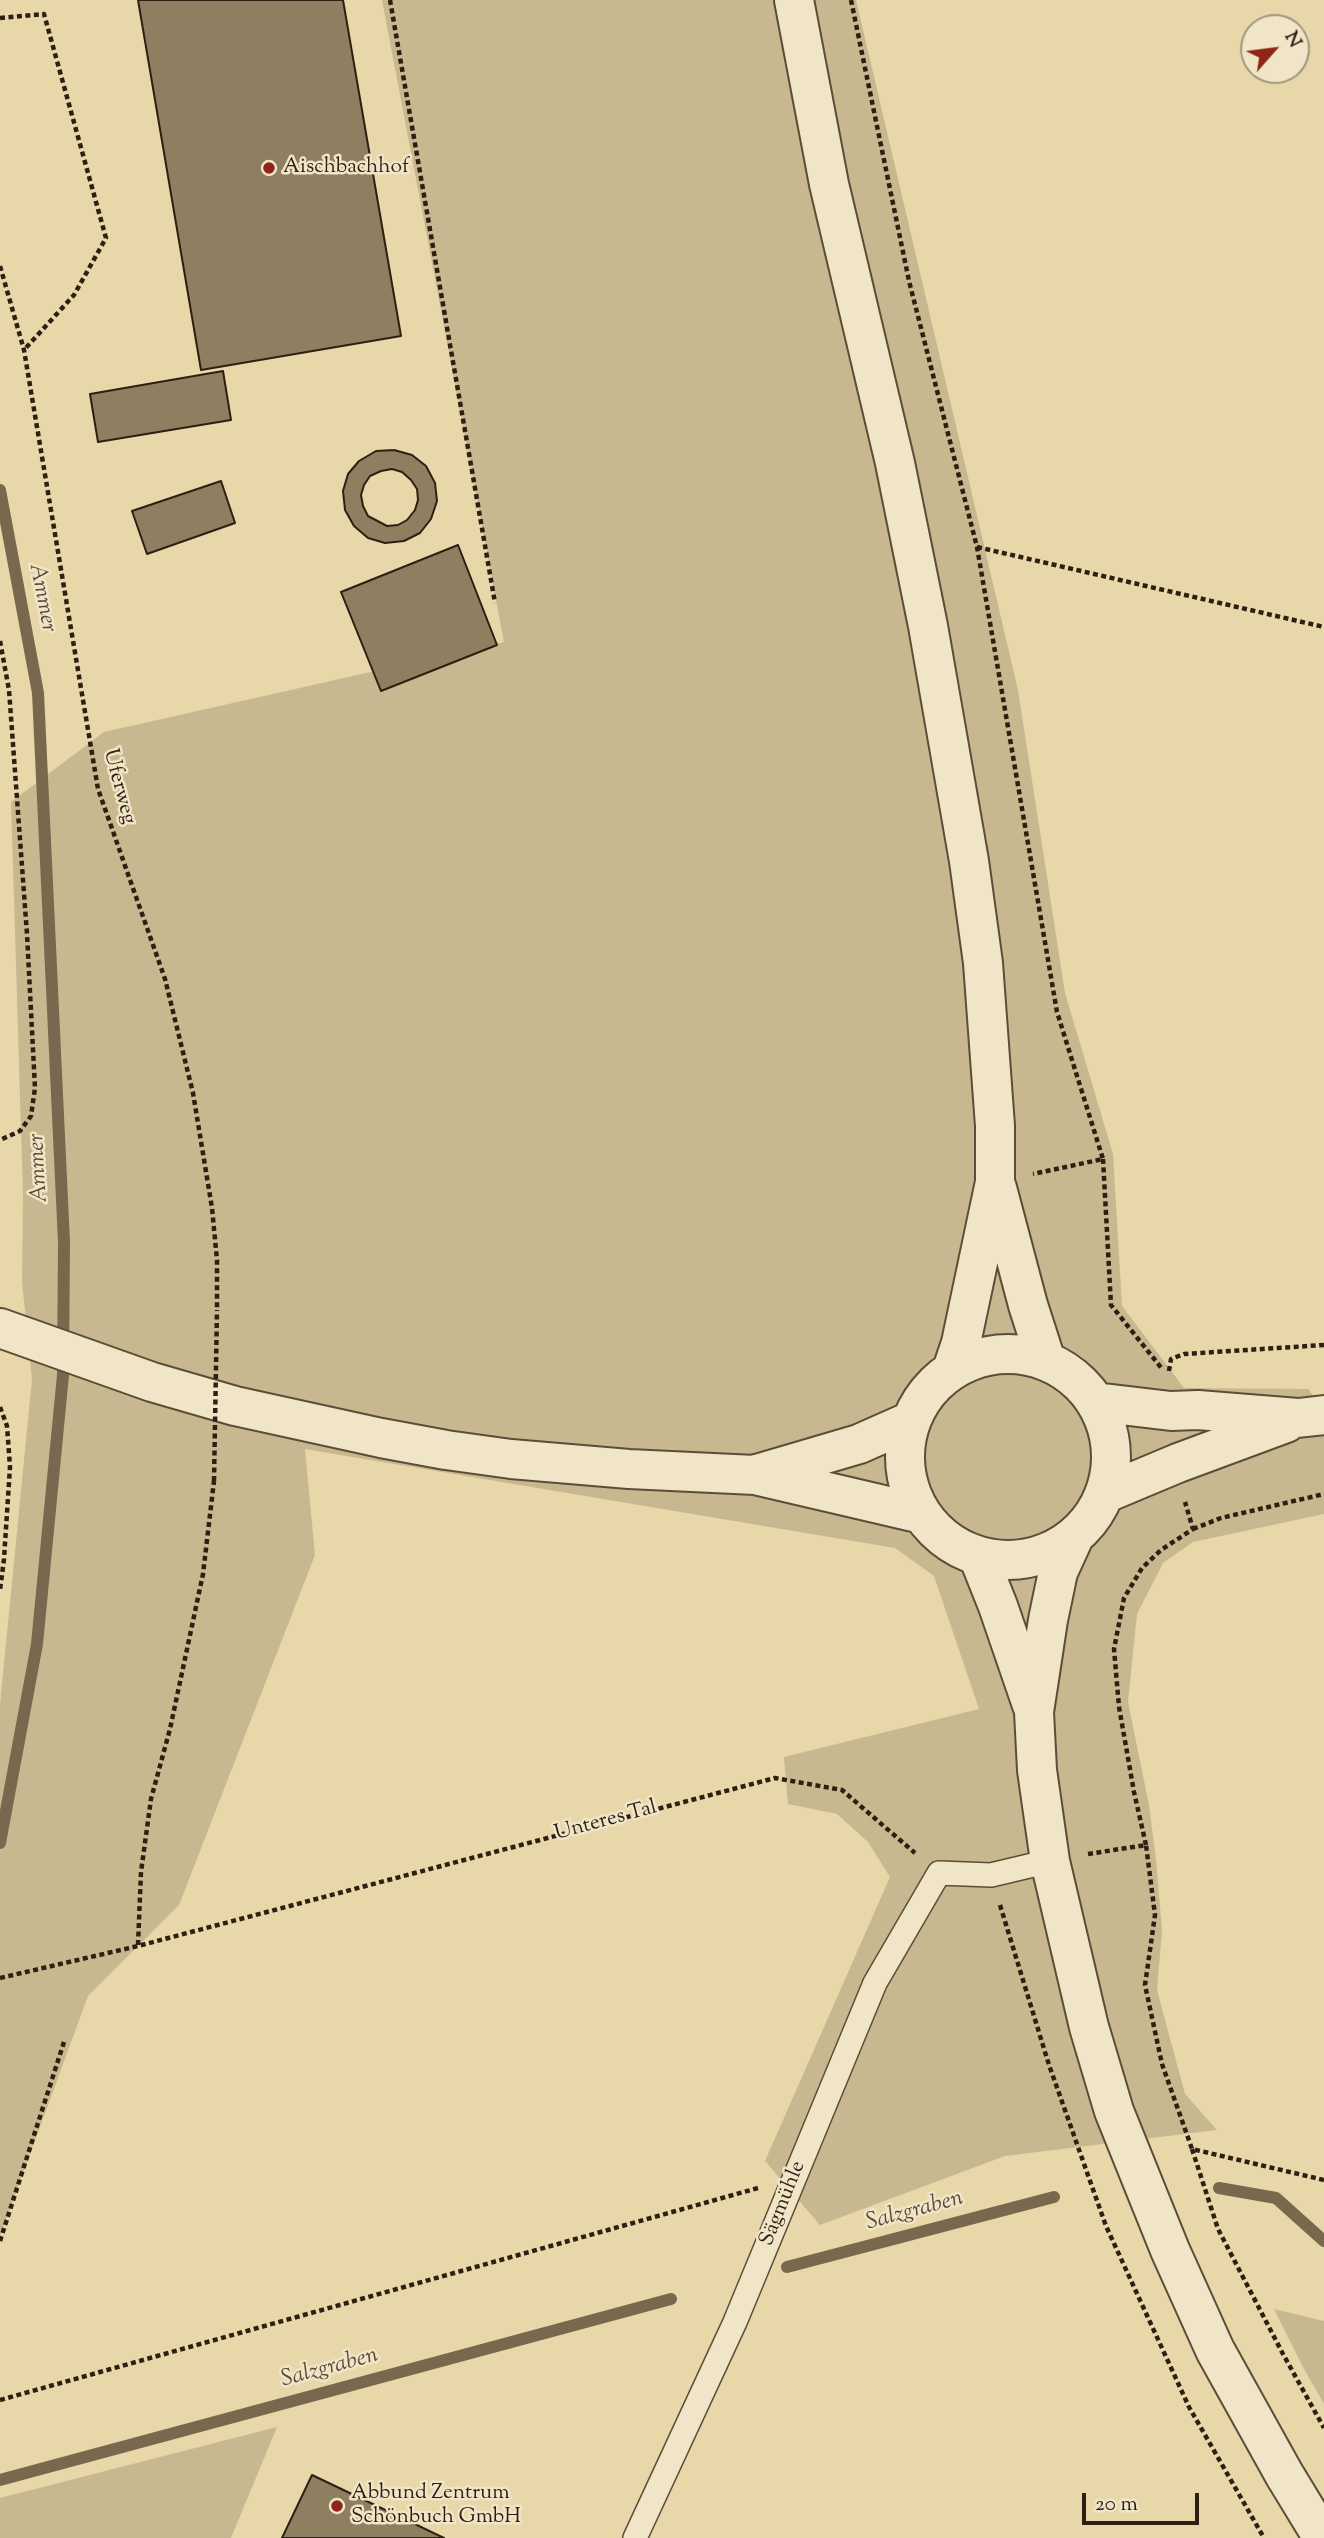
<!DOCTYPE html>
<html>
<head>
<meta charset="utf-8">
<style>
  body { margin:0 }
  #map { position:relative; width:1324px; height:2538px; overflow:hidden; background:#e8d7a9; font-family:"Sorts Mill Goudy",serif }
  canvas { display:block }
  .north { position:absolute; left:1240px; top:14px; width:70px; height:70px; box-sizing:border-box; background:#f0e5c7; border:2px solid #a2967f; border-radius:50%; rotate:62deg; font-size:19px; font-weight:700; line-height:28px; text-align:center; color:#2e1f13 }
  .north::after { content:''; display:block; margin:auto; width:24px; height:32px; background:#8f2418; clip-path:polygon(50% 0,100% 100%,50% 72%,0 100%) }
  .scale { position:absolute; left:1082px; top:2493px; width:117px; height:32px; box-sizing:border-box; border:4px solid #2e1f13; border-top:0; padding-left:9px; font-size:21px; line-height:24px; white-space:nowrap; color:#2e1f13; -webkit-text-stroke:5px #f0e5c7; paint-order:stroke }
</style>
</head>
<body>
<div id="map">
<canvas width="1324" height="2538"></canvas>
<div class="north">N</div>
<div class="scale">20 m</div>
</div>
<script>
const context = document.querySelector('canvas').getContext('2d');
context.lineJoin = 'round';
function paint(path, color) { context.fillStyle = color; context.fill(path, 'evenodd'); }
const shape = rows => new Path2D(rows.map(r => 'M' + r).join(''));
function stroke(path, color, width, dash) { context.strokeStyle = color; context.lineWidth = width; context.lineCap = dash ? 'butt' : 'round'; context.setLineDash(dash || []); context.stroke(path); }
function drawText(font, color, halo, rows, align = 'center') {
  context.font = font + ' "Sorts Mill Goudy",serif'; context.lineWidth = 5; context.setLineDash([]); context.textBaseline = 'middle'; context.strokeStyle = halo; context.fillStyle = color; for (const [text, x, y, turn = 0] of rows) {
    context.save(); context.translate(x, y); context.rotate((+turn || 0) * Math.PI / 180); context.textAlign = isNaN(turn) ? turn : align; if (halo) context.strokeText(text, 0, 0); context.fillText(text, 0, 0); context.restore();
  }
}
paint(shape([
  [382,0,856,0,1018,690,1065,993,1113,1154,1122,1306,1184,1388,1309,1389,1324,1415,1324,1514,1193,1542,1163,1563,1137,1614,1128,1702,1149,1805,1156,1859,1162,1930,1157,1990,1185,2094,1217,2130,1005,2156,820,2225,765,2161,890,1877,868,1842,837,1814,788,1804,784,1757,979,1709,934,1576,895,1548,305,1449,315,1555,179,1905,88,1996,0,2236,0,1704,32,1379,22,1282,23,1195,11,802,104,732,504,642],
  [1274,2309,1324,2321,1324,2404,1304,2369],
  [277,2427,231,2538,0,2538,0,2498]
]), '#c8b890');
stroke(shape([
  [0,490,38,693,64,1242,63,1375,37,1644,0,1843],
  [1219,2188,1276,2198,1324,2241],
  [787,2267,1054,2197],
  [0,2480,671,2299]
]), '#78684e', 12);
const building = shape([
  [138,0,343,0,401,336,201,370,138,0],
  [223,371,231,420,98,442,90,394,223,371],
  [394,450,412,455,426,466,435,483,437,501,431,519,420,533,404,541,385,543,368,538,354,526,345,510,343,491,348,474,359,461,376,451,394,450],
  [392,469,402,472,411,480,417,489,418,500,415,510,407,520,398,525,387,526,368,516,363,506,361,495,364,485,370,476,381,471,392,469],
  [221,481,235,523,147,554,132,511,221,481],
  [458,545,497,645,381,691,341,592,458,545],
  [312,2475,444,2538,282,2538,312,2475]
]);
paint(building, '#8f7f61');
stroke(building, '#2e1f13', 2);
const service = shape([
  [635,2538,735,2322,875,1983,939,1873,991,1875,1050,1861]
]);
const tertiary = shape([
  [794,0,829,184,895,463,928,626,969,861,983,963,995,1126,995,1182,961,1343,952,1370],
  [997,1188,1028,1305,1046,1361],
  [0,1328,152,1382,235,1406,381,1438,446,1450,511,1459,629,1469,755,1475,922,1514],
  '905 1457a103 103 0 1 1 206 0a103 103 0 1 1-206 0Z',
  [1095,1402,1171,1411,1198,1410,1298,1418,1324,1415],
  [757,1474,859,1444,911,1421],
  [1104,1494,1178,1463,1286,1423],
  [1074,1537,1058,1572,1048,1620,1034,1712,1037,1770,1050,1861,1089,2027,1114,2111,1170,2250,1215,2350,1284,2474,1323,2538],
  [978,1556,998,1606,1032,1705]
]);
stroke(service, '#5c4d38', 26);
stroke(tertiary, '#5c4d38', 42);
stroke(shape([
  [390,0,495,603],
  [851,0,909,281,977,547,1057,1012,1103,1159,1033,1174],
  [0,18,44,14,106,238,74,295,24,350],
  [0,266,24,350,98,789,165,979,193,1093,212,1208,217,1260,217,1310],
  [977,547,1324,627],
  [0,641,9,690,27,934,35,1088,31,1116,20,1131,0,1140],
  [1103,1159,1111,1305,1163,1370],
  [1169,1371,1171,1359,1184,1354,1324,1345],
  [0,1407,7,1426,10,1467,4,1559,0,1590],
  [1193,1529,1221,1518,1324,1494],
  [1146,1845,1134,1792,1119,1707,1114,1649,1124,1598,1142,1568,1161,1550,1193,1529,1185,1502],
  [1088,1854,1146,1845,1155,1915,1145,1985,1162,2064,1192,2149,1324,2180],
  [1000,1905,1049,2065,1106,2226,1189,2407,1264,2538],
  [138,1945,141,1872,151,1799,170,1729,203,1574,214,1481],
  [0,1978,138,1946,775,1778,842,1790,915,1853],
  [1192,2149,1218,2229,1283,2354,1324,2428],
  [0,2241,64,2042],
  [0,2400,758,2188]
]), '#2e1f13', 4.5, [5, 3.5]);
stroke(service, '#f0e5c7', 23);
stroke(tertiary, '#f0e5c7', 38);
stroke(shape([
  [214,1481,217,1310]
]), '#2e1f13', 4.5, [5, 3.5]);
for (const [x, y, r, color] of [
  [269,168,7,"#8f2418"],
  [337,2506,7,"#8f2418"]
]) { const dot = new Path2D(); dot.arc(x, y, r, 0, 2 * Math.PI); context.fillStyle = color; context.fill(dot); stroke(dot, '#f0e5c7', 2.5); }
drawText('21px', '#2e1f13', '#f0e5c7', [
  ["Aischbachhof",283,168],
  ["Abbund Zentrum",351,2494],
  ["Schönbuch GmbH",351,2518]
], 'left');
drawText('21px', '#2e1f13', '#f0e5c7', [
  ["Uferweg",118,787,75],
  ["Unteres Tal",606,1822,-15],
  ["Sägmühle",784,2204,-68]
]);
drawText('italic 23px', '#594936', '#f0e5c7', [
  ["Ammer",41,598,79],
  ["Ammer",40,1168,-93],
  ["Salzgraben",915,2212,-15],
  ["Salzgraben",330,2369,-15]
]);
</script>
</body>
</html>
